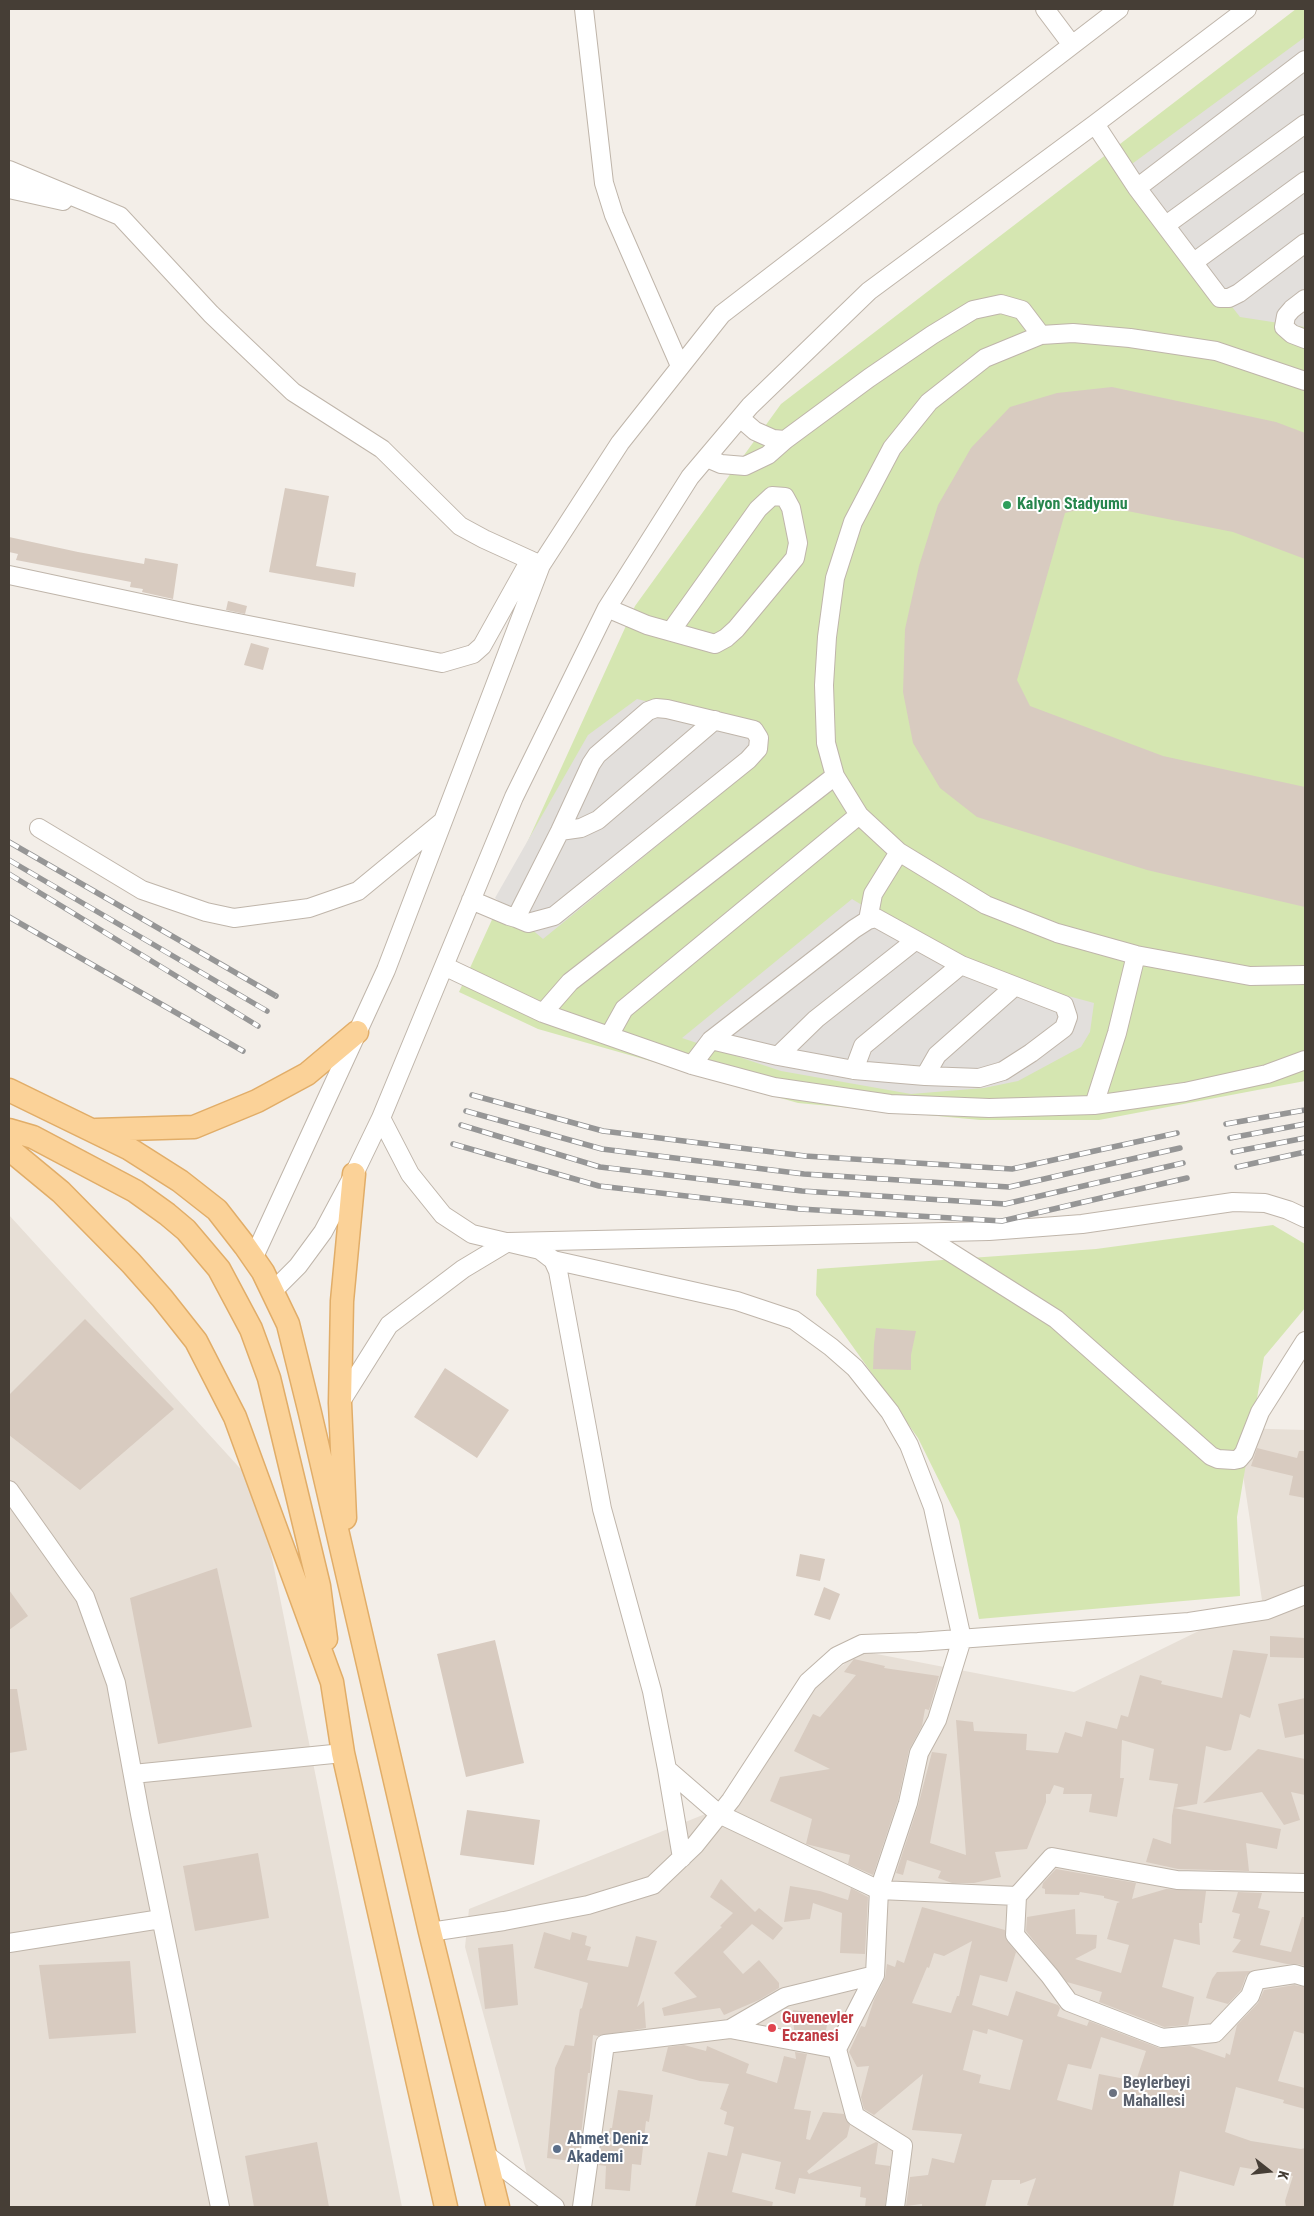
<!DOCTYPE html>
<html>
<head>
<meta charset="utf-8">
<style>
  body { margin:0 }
  #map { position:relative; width:1314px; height:2216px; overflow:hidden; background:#f3eee8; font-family:"Roboto Condensed",sans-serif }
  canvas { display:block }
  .frame { position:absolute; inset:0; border:10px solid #463e36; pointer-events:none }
  .north { position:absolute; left:1244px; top:2146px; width:50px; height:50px; -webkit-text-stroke:4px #fff; paint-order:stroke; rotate:106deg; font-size:14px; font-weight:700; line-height:20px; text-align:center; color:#463e36 }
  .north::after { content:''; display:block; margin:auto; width:18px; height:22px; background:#463e36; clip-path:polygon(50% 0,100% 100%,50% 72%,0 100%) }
</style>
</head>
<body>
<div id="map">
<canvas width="1314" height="2216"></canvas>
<div class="frame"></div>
<div class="north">K</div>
</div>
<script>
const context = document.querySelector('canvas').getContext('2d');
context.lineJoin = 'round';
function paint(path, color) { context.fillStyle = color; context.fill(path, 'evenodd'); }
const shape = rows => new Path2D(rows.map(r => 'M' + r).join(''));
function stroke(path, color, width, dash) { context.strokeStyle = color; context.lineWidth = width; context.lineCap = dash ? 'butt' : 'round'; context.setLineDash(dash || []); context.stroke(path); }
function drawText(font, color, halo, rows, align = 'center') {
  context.font = font + ' "Roboto Condensed",sans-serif'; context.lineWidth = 4; context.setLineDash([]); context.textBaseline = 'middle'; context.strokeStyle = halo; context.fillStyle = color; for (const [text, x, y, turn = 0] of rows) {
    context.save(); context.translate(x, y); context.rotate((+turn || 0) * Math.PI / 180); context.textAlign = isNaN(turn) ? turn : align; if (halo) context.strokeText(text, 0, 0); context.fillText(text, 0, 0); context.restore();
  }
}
paint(shape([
  [9,1215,258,1488,402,2207,9,2207],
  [1236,1428,1305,1430,1305,2207,536,2207,465,1947,469,1909,735,1802,815,1687,861,1651,1074,1692,1262,1600]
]), '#e7dfd6');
paint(shape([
  [1296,9,1305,9,1305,1081,1099,1120,980,1120,798,1103,538,1029,459,992,635,606,781,404],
  [1273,1225,1305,1244,1305,1308,1264,1357,1237,1517,1240,1596,979,1619,959,1521,918,1438,816,1295,817,1269,1096,1249]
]), '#d5e6b1');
paint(shape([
  [1305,37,1305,327,1240,317,1125,169],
  [637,699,708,716,753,739,755,766,543,939,495,898,588,735],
  [852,899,943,954,1017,982,1094,1003,1090,1032,1081,1047,1018,1081,984,1088,911,1094,781,1071,682,1038]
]), '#e2dfdc');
paint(shape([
  [1112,387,1276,422,1305,433,1305,559,1233,532,1097,505,1065,513,1017,680,1030,706,1163,756,1305,787,1305,907,1147,870,977,817,940,788,913,743,903,692,905,629,919,566,938,505,971,448,1010,407,1057,393],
  [285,488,329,496,316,566,356,573,354,587,269,572],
  [9,537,78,552,144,564,145,558,178,564,173,599,142,592,143,589,130,587,131,582,16,560,18,554,9,552],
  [228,601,247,606,245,614,226,610],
  [251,643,269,648,263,670,244,665],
  [85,1319,174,1409,80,1490,9,1435,9,1395],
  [876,1328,916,1331,911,1355,911,1370,873,1369,874,1344],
  [445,1368,509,1410,477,1458,414,1417],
  [1257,1448,1297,1458,1299,1451,1305,1451,1305,1498,1289,1495,1293,1476,1251,1466],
  [800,1554,825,1559,820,1581,796,1576],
  [217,1568,252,1727,158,1744,130,1598],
  [824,1587,840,1594,830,1620,814,1615],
  [9,1590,28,1616,9,1630],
  [1270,1636,1305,1638,1305,1658,1270,1657],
  [495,1640,524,1763,466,1777,437,1654],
  [1233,1650,1268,1654,1250,1718,1240,1714,1231,1750,1225,1751,1206,1746,1197,1804,1174,1808,1281,1829,1277,1849,1246,1843,1249,1871,1178,1869,1146,1862,1153,1838,1171,1844,1172,1816,1178,1784,1149,1780,1154,1749,1122,1740,1120,1778,1124,1778,1117,1817,1089,1812,1092,1794,1063,1794,1064,1788,1054,1785,1050,1794,1046,1794,1046,1802,1027,1849,995,1852,1001,1877,974,1883,952,1883,938,1878,941,1871,907,1860,903,1875,896,1873,918,1806,932,1752,947,1754,930,1843,966,1855,956,1720,973,1722,974,1731,1027,1734,1026,1750,1058,1753,1065,1732,1082,1737,1086,1721,1117,1729,1121,1715,1128,1717,1140,1675,1162,1681,1161,1684,1222,1698],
  [854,1659,885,1666,884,1668,939,1676,929,1710,925,1709,922,1726,909,1750,898,1800,873,1875,848,1864,850,1855,806,1844,812,1819,770,1801,780,1777,830,1769,794,1751,813,1714,820,1717,856,1675,844,1672],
  [9,1689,17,1689,27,1750,9,1753],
  [1305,1698,1305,1734,1285,1738,1278,1704],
  [1258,1749,1305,1759,1305,1795,1291,1792,1300,1820,1284,1825,1262,1792,1203,1803],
  [467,1810,540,1820,534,1865,460,1855],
  [258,1853,269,1918,195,1931,183,1866],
  [1056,1869,1136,1883,1132,1899,1166,1889,1206,1891,1202,1923,1199,1923,1200,1945,1174,1939,1162,1987,1194,1997,1188,2025,1164,2027,1099,2002,1102,1992,1067,1982,1026,1931,1027,1917,1075,1909,1076,1934,1097,1935,1096,1948,1075,1959,1121,1973,1129,1945,1107,1939,1117,1903,1120,1902,1104,1898,1104,1896,1080,1892,1079,1895,1045,1894,1045,1889,1042,1888,1043,1883],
  [721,1879,755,1912,759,1908,783,1928,773,1940,752,1924,723,1952,743,1974,759,1960,779,1983,779,1988,759,2000,724,2015,720,2008,664,2016,662,2008,697,1997,674,1973,722,1927,720,1926,733,1913,710,1897],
  [790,1886,820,1891,848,1900,851,1888,868,1897,865,1954,840,1953,842,1913,813,1903,810,1919,784,1922],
  [1238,1892,1262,1893,1258,1908,1270,1911,1260,1945,1291,1952,1302,1917,1305,1917,1305,1966,1298,1964,1287,1964,1232,1952,1241,1940,1233,1938,1240,1914,1232,1912],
  [922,1907,1005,1930,1007,1941,1016,1952,1007,1982,980,1975,972,2005,1008,2016,1016,1991,1058,2005,1060,2008,1057,2016,1087,2026,1089,2021,1159,2048,1190,2046,1225,2058,1226,2053,1230,2055,1237,2025,1258,2003,1264,1990,1294,1985,1305,1987,1305,2034,1294,2031,1278,2081,1305,2088,1305,2109,1283,2103,1284,2100,1236,2087,1225,2132,1251,2141,1301,2149,1305,2148,1305,2207,1286,2207,1285,2201,1293,2176,1240,2167,1234,2186,1180,2171,1173,2207,1034,2207,1027,2205,1036,2178,1020,2184,1020,2180,992,2180,985,2207,922,2207,922,2204,906,2206,910,2177,928,2175,932,2158,954,2163,962,2134,912,2130,923,2074,874,2115,864,2109,861,2097,869,2066,857,2067,849,2052,861,2026,865,2027,874,2000,885,1978,887,1964,895,1967,897,1960,904,1963],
  [972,1941,959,1996,957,1996,951,2013,912,2003,927,1967,929,1968,934,1953,944,1956],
  [988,2029,1023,2040,1010,2090,979,2083,981,2075,963,2070,973,2030,987,2034],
  [1101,2037,1146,2051,1136,2081,1099,2074,1092,2110,1057,2100,1068,2064,1091,2069],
  [544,1932,570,1940,572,1932,587,1936,585,1945,591,1947,587,1960,628,1967,636,1936,657,1941,637,2007,644,2001,646,2028,598,2036,593,2035,590,2073,588,2073,578,2162,547,2158,555,2068,565,2045,574,2046,580,2009,582,2008,588,1983,534,1968],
  [513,1944,518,2005,485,2009,478,1948],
  [130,1961,136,2033,49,2039,39,1965],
  [1251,1971,1246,1976,1241,1990,1228,2004,1206,1998,1212,1979,1217,1972],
  [793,2010,829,2014,825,2036,794,2030],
  [684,2045,706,2051,707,2046,749,2064,746,2073,777,2083,784,2056,796,2059,795,2052,807,2054,794,2109,811,2111,806,2139,810,2140,823,2112,844,2114,850,2125,847,2137,807,2171,809,2174,876,2142,878,2143,875,2164,890,2166,885,2207,865,2207,866,2198,860,2197,861,2187,799,2178,795,2194,775,2189,781,2162,742,2153,732,2192,773,2202,772,2207,695,2207,708,2152,727,2156,734,2127,724,2124,727,2112,720,2109,729,2084,700,2081,662,2071,668,2047],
  [618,2090,653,2095,649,2122,646,2121,641,2165,632,2164,630,2191,605,2189,606,2166,599,2165,603,2132,609,2132,610,2128,612,2128],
  [317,2142,329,2207,254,2207,245,2156]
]), '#d8cbc0');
const minor = shape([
  [584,9,604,183,614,215,680,366],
  [1045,9,1072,45],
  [1095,124,1137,188,1220,298,1229,298,1239,293,1305,243],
  [9,170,120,216,211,314,293,392,382,449,460,526,484,539,541,565],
  [1137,188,1305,60],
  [9,189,63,201],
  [1166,225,1305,124],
  [1194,262,1305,181],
  [1305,299,1292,309,1286,316,1284,327,1292,334,1305,339],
  [1305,381,1216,351,1130,338,1073,333,1041,335,985,358,929,402,892,448,853,522,835,578,827,637,824,685,826,743,835,776,859,815,899,852,986,905,1057,933,1136,955,1250,976,1305,975],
  [740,418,755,431,773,439,785,440],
  [707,458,721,464,745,466,768,455,785,440,869,378,932,335,973,310,1001,304,1022,310,1041,335],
  [9,575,192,614,442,663,473,654,482,646,530,560],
  [607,608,647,625,715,644,726,638,736,629,795,558,798,543,791,508,785,497,772,496,758,509,671,631],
  [39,828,142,890,206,912,234,918,309,908,358,891,443,821],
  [560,831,581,828,598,820,715,720],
  [471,900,509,916,516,918,528,923,554,916,748,760,758,749,759,738,754,730,667,709,656,708,648,711,597,755,591,764,560,831,516,918],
  [868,920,873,894,899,852],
  [444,966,543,1013,692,1065,774,1087,890,1104,989,1108,1094,1105,1185,1092,1267,1074,1305,1060],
  [543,1013,570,982,835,776],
  [609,1036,624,1009,859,815],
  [778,1056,816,1019,916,940],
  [692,1065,711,1040,854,929,868,920,876,918,961,965,1064,1005,1068,1017,1064,1028,1031,1053,1003,1071,979,1078,925,1076,854,1070,778,1056,711,1040],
  [854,1070,863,1046,961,965],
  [925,1076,937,1055,1014,987],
  [1094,1105,1117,1033,1136,955],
  [381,1118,410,1174,443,1215,472,1234,540,1250,553,1260,558,1271,602,1509,652,1691,667,1769,719,1814,879,1890,1017,1896,1052,1857,1177,1880,1305,1883],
  [920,1233,1056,1319,1211,1456,1218,1459,1234,1460,1239,1459,1244,1453,1260,1412,1305,1341],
  [253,1259,386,970,541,565,620,443,722,314,1119,9],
  [553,1260,737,1301,794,1320,831,1347,855,1368,890,1412,909,1445,933,1507,962,1639,937,1720,919,1753,908,1803,879,1890,875,1975,837,2049],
  [272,1292,298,1266,323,1232,354,1174,381,1118,514,797,607,608,690,477,750,406,869,291,1095,124,1247,9],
  [340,1403,389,1325,463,1269,508,1242,989,1231,1082,1224,1233,1202,1265,1203,1288,1210,1305,1218],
  [9,1490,85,1597,116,1683,140,1814,220,2207],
  [667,1769,682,1858],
  [133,1774,343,1753],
  [1017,1896,1015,1935,1050,1976,1069,2002,1162,2038,1215,2033,1250,1996,1256,1980,1295,1974,1305,1977],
  [430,1932,504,1921,588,1905,653,1885,695,1845,731,1800,808,1682,837,1656,862,1644,918,1642,1189,1622,1267,1610,1305,1595],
  [9,1943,161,1919],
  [730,2029,785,1997,875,1975],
  [485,2154,555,2207],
  [582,2207,605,2044,730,2029,837,2049,855,2116,903,2146,895,2207]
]);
const major = shape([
  [9,1090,128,1148,180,1181,217,1210,245,1246,263,1272,288,1324,310,1413,430,1932,498,2207],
  [9,1130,33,1137,135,1191,167,1214,186,1230,219,1269,251,1329,269,1378,319,1586,326,1639],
  [96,1130,194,1127,257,1101,307,1074,357,1032],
  [9,1149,61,1192,131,1263,162,1298,196,1341,235,1417,332,1682,343,1753,446,2207],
  [345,1518,340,1403,342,1301,354,1174]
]);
stroke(minor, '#bfb5aa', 20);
stroke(major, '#e1ad68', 25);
stroke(minor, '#fff', 18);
stroke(major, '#fbd298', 22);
const rail = shape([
  [9,842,276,996],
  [9,860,267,1011],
  [9,874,258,1026],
  [9,917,243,1051],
  [472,1095,603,1131,805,1156,1012,1169,1177,1133],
  [466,1111,602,1149,804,1174,1009,1187,1180,1148],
  [1226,1124,1305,1110],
  [461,1125,600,1167,802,1191,1005,1204,1183,1163],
  [1230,1138,1305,1124],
  [453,1144,599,1186,800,1209,1002,1221,1187,1178],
  [1233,1152,1305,1138],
  [1237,1167,1305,1152]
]);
stroke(rail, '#969696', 5.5);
stroke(rail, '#fff', 4, [11]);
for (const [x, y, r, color] of [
  [1007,505,5,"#2e9e5b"],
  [772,2028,5,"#e0444e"],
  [1113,2093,5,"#6b7280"],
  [557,2149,5,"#5c6f8a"]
]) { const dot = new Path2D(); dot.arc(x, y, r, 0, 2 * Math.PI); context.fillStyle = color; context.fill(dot); stroke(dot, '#fff', 2); }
drawText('bold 16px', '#27864d', '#fff', [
  ["Kalyon Stadyumu",1017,505]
], 'left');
drawText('bold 16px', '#be3a42', '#fff', [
  ["Guvenevler",782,2019],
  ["Eczanesi",782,2037]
], 'left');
drawText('bold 16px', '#5b616d', '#fff', [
  ["Beylerbeyi",1123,2084],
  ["Mahallesi",1123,2102]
], 'left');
drawText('bold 16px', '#4e5e75', '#fff', [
  ["Ahmet Deniz",567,2140],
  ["Akademi",567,2158]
], 'left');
</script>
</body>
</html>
